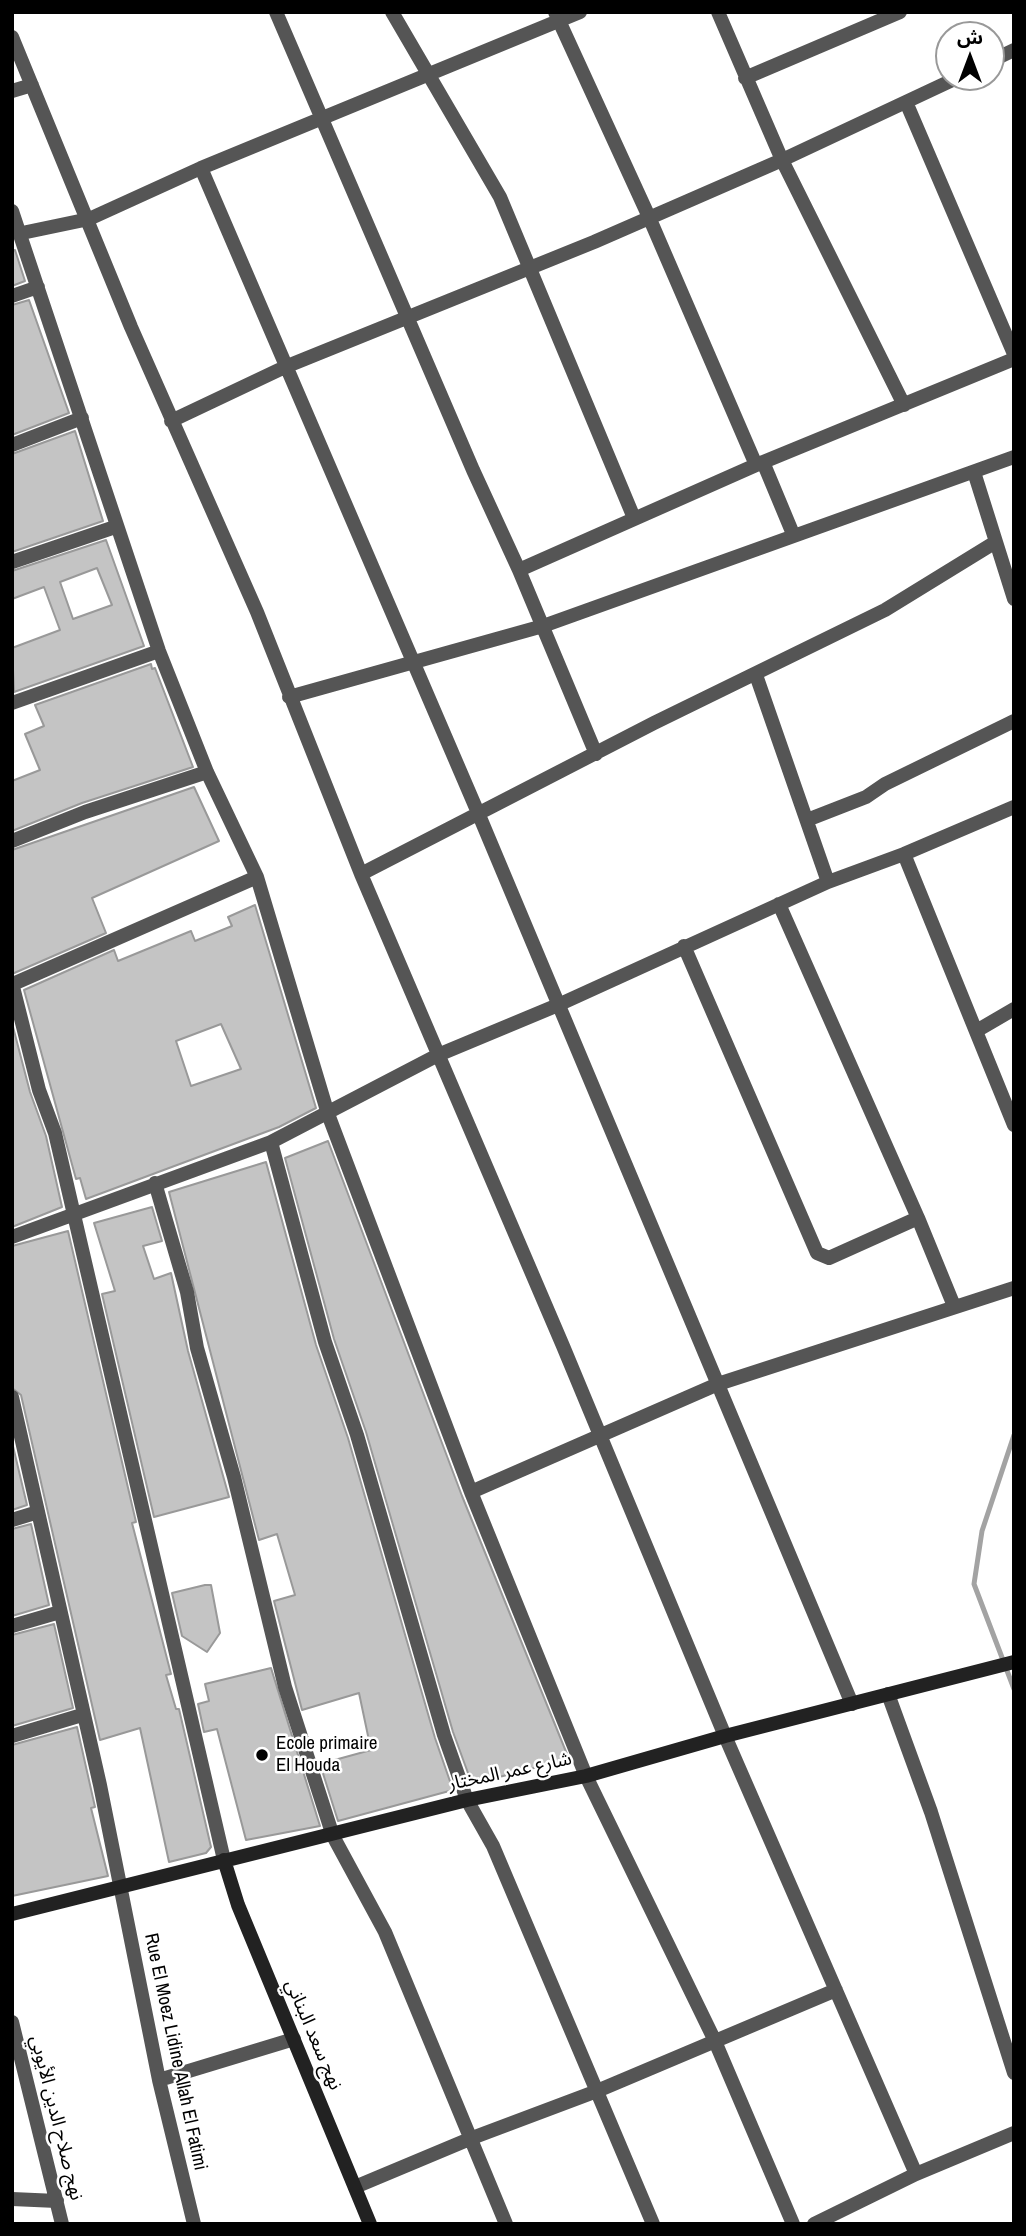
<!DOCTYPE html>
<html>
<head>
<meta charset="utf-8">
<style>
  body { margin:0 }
  #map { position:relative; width:1026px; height:2236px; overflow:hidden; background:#fff; font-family:"Archivo Narrow","Noto Sans Arabic",sans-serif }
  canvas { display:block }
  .frame { position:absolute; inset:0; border:14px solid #000; pointer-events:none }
  .north { position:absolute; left:935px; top:21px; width:70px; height:70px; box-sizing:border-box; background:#fff; border:2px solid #999; border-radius:50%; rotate:0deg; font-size:19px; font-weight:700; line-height:28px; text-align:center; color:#000 }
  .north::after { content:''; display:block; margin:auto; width:24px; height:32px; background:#000; clip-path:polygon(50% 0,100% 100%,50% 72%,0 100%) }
</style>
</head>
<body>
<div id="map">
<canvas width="1026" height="2236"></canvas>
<div class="frame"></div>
<div class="north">ش</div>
</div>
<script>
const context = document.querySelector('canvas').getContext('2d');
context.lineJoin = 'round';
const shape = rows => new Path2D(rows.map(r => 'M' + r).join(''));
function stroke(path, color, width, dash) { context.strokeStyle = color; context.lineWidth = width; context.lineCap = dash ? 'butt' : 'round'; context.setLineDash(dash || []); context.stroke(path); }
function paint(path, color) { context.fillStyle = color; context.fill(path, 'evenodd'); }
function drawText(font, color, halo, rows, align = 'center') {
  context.font = font + ' "Archivo Narrow","Noto Sans Arabic",sans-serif'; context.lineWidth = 5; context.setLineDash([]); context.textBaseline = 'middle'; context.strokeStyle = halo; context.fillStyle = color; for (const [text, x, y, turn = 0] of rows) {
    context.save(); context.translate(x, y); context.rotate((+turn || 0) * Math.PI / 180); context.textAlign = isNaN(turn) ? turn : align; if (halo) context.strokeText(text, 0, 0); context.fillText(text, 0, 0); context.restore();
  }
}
stroke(shape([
  [1014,1435,982,1531,974,1584,1014,1689]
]), '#a3a3a3', 5);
const building = shape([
  [15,250,25,281,12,286,12,251,15,250],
  [29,300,69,413,12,435,12,305,29,300],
  [75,431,103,521,12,552,12,454,75,431],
  [106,540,144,646,14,692,12,648,60,630,44,587,12,599,12,571,106,540],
  [97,568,112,605,73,619,60,582,97,568],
  [151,664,152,669,155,668,193,767,82,803,12,831,12,781,40,770,25,734,44,726,35,705,151,664],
  [194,787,219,841,92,898,106,933,12,974,12,850,194,787],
  [255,905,316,1108,279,1127,86,1199,80,1178,76,1179,24,990,114,950,118,961,191,931,195,941,232,926,228,917,255,905],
  [221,1024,241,1069,191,1086,176,1041,221,1024],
  [12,1023,30,1092,46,1136,62,1207,12,1227,12,1023],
  [328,1141,462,1496,569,1759,472,1784,453,1732,366,1432,334,1339,285,1158,328,1141],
  [266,1162,316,1345,348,1438,435,1738,453,1790,338,1821,320,1764,371,1750,359,1693,302,1710,274,1601,295,1595,277,1534,259,1540,169,1192,266,1162],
  [152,1207,162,1241,143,1246,154,1279,171,1273,188,1351,229,1497,154,1517,102,1294,115,1291,94,1223,152,1207],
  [68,1231,136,1522,132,1523,171,1674,166,1675,176,1709,179,1709,211,1847,206,1853,169,1862,140,1728,100,1740,21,1395,12,1388,12,1246,68,1231],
  [12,1442,27,1505,12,1510,12,1442],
  [31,1524,49,1605,12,1616,12,1529,31,1524],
  [205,1585,211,1585,220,1633,207,1652,182,1636,172,1593,205,1585],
  [54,1624,73,1708,12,1726,12,1635,54,1624],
  [271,1668,320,1826,246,1840,217,1729,204,1732,198,1704,209,1701,205,1684,271,1668],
  [77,1727,95,1807,91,1808,108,1876,12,1896,12,1745,77,1727]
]);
paint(building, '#c4c4c4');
stroke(building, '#999', 2);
stroke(shape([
  [276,12,473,470,519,570,596,754],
  [392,12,500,197,634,518],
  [555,12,649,217,756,465],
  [718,12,782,160,904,405],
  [12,37,131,327,257,612,361,874,563,1346,725,1736,916,2174],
  [991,61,1014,50],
  [745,78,900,12],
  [12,91,32,85],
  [906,102,1014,354],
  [201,168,479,815,852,1704],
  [12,211,159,651,207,772,257,877,328,1114,471,1492,586,1776,714,2039,793,2224],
  [22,233,89,219,201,168,580,12],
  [12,296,38,287],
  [171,421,285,367,594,242,782,160,959,77],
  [12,445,82,418],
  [763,462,793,534],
  [974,472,1014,599],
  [12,562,115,527],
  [519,570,756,465,1014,359],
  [756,675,828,882],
  [289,697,543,626,1014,457],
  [12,703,159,651],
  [807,820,866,797,885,784,1014,721],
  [12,841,85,812,207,772],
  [904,854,1014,1125],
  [361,874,654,723,885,610,994,543],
  [779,904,918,1218,954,1306],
  [684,946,817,1253,829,1258,918,1218],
  [12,983,39,1090,55,1133,224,1860],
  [13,984,257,877],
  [978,1030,1014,1009],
  [155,1183,187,1292,197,1348,234,1477,285,1687,333,1836,385,1932,506,2224],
  [12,1237,271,1142],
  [12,1397,100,1785,159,2080,194,2224],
  [471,1492,718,1384,1014,1288],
  [12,1520,38,1512],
  [12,1626,60,1612],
  [888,1694,931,1812,1014,2073],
  [12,1736,82,1715],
  [12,2022,62,2224],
  [159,2080,294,2039],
  [355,2187,472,2138,597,2091,836,1990],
  [12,2199,57,2201],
  [653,2224,493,1846,467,1800,444,1735,357,1435,325,1342,271,1142,438,1055,558,1005,828,882,904,854,1014,807],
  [814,2224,916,2174,1014,2133]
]), '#555', 14);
stroke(shape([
  [224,1860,238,1905,370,2224],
  [12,1914,467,1800,586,1776,725,1736,1014,1662]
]), '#222', 14);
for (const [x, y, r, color] of [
  [262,1755,7,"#000"]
]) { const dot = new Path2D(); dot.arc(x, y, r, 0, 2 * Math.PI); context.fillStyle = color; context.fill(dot); stroke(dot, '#fff', 2.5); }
drawText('19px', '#000', '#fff', [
  ["Ecole primaire",276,1744],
  ["El Houda",276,1766]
], 'left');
drawText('19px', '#000', '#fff', [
  ["شارع عمر المختار",510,1772,-12],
  ["نهج سعد البناني",313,2035,67],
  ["Rue El Moez Lidine Allah El Fatimi",175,2052,78],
  ["نهج صلاح الدين الأيوبي",56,2118,76]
]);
</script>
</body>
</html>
